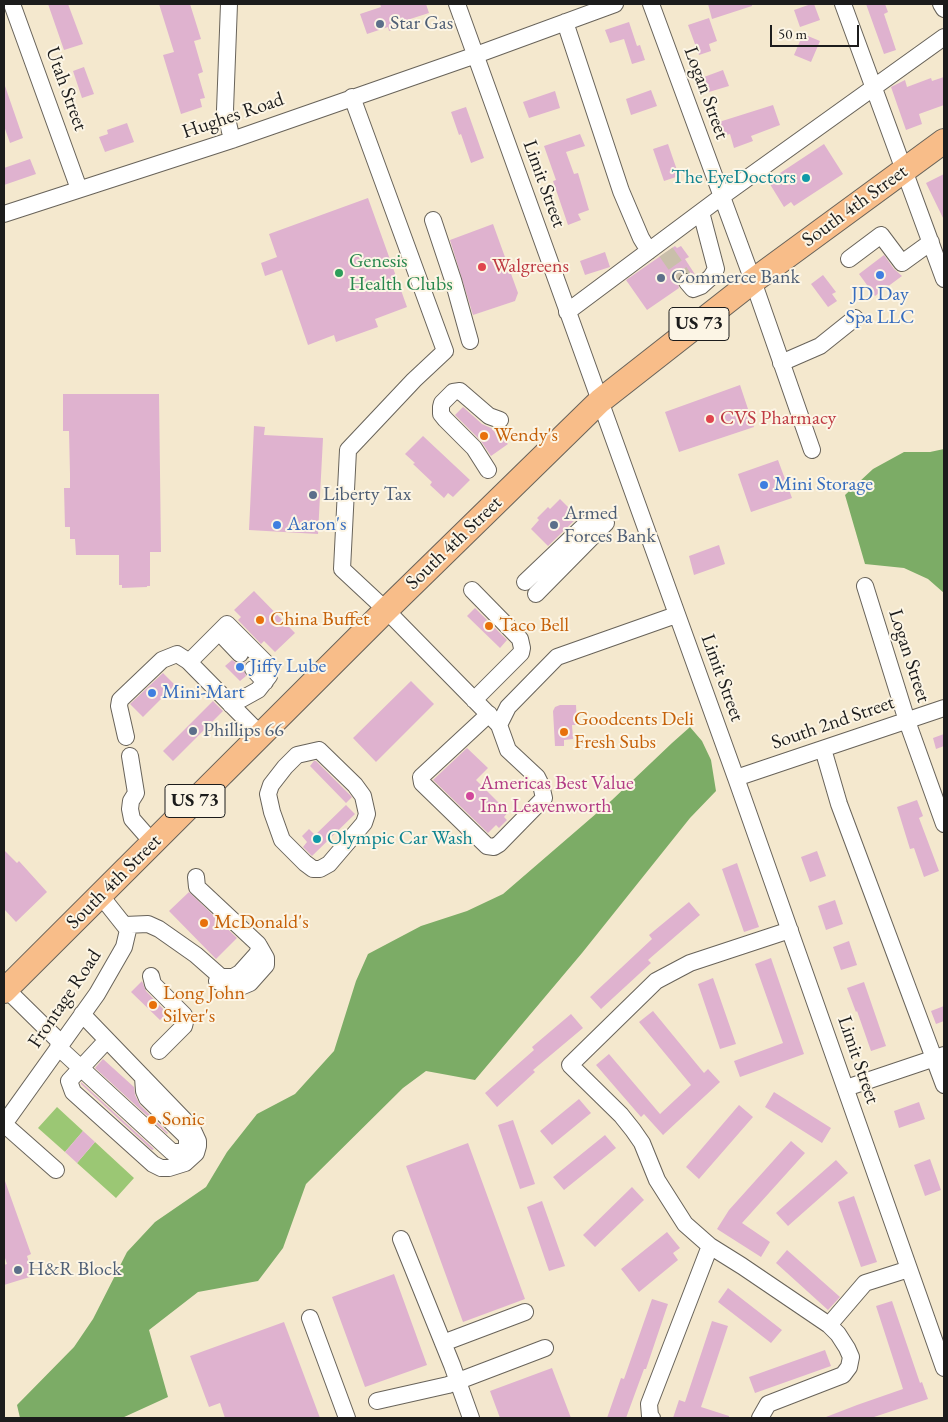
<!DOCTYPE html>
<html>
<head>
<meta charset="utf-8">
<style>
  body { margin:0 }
  #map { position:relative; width:948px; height:1422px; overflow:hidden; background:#f4e8ce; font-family:"EB Garamond",serif }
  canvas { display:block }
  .frame { position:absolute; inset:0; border:5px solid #1c1c1c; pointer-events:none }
  .scale { position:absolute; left:770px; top:25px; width:89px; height:22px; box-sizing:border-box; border:2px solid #1c1c1c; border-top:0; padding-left:6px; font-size:15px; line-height:18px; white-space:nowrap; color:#1c1c1c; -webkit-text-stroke:4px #fcf5e5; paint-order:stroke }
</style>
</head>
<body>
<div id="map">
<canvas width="948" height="1422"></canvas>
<div class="frame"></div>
<div class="scale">50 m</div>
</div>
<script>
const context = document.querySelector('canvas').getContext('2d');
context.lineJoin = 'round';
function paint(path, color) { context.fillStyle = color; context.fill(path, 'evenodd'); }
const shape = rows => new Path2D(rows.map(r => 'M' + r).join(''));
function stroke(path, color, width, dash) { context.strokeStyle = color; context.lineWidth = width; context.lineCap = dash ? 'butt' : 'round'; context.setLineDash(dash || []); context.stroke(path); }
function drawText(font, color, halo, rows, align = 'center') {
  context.font = font + ' "EB Garamond",serif'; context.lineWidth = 4; context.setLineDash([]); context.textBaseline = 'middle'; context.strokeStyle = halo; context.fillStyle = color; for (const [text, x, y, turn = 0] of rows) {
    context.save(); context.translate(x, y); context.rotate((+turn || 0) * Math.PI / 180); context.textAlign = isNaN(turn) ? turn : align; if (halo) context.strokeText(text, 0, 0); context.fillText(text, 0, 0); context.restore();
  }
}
paint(shape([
  [57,1107,83,1131,65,1152,38,1128],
  [95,1142,134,1178,116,1198,77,1163]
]), '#9bc774');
paint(shape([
  [944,449,944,593,928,579,904,568,865,564,845,495,873,469,904,452,930,452],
  [690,727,702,741,711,760,716,791,690,818,582,953,475,1080,426,1071,403,1088,306,1184,283,1248,258,1281,198,1292,149,1330,168,1397,122,1418,20,1418,17,1405,74,1347,93,1319,127,1252,155,1222,206,1187,227,1152,257,1114,295,1094,334,1051,356,981,368,954,421,926,467,911,503,894,612,800,672,743]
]), '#7cac66');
paint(shape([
  [48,4,68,4,83,44,64,50],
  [159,4,190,4,201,39,194,41,203,72,198,74,205,98,200,99,202,107,181,114,163,55,174,52],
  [380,4,426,4,429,13,407,20,409,24,389,31,388,27,367,34,360,14,381,7],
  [708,4,752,4,752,6,712,19],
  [811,4,814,4,820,20,800,27,794,10],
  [866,4,885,4,888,12,884,14,896,50,884,54],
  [709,18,717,41,709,44,711,51,699,55,688,25],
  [629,22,637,46,640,45,645,60,632,64,624,39,610,43,605,30],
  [803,34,820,41,811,62,794,55],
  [84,67,94,94,82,98,73,71],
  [723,70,729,86,709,92,704,77],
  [944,77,944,105,919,114,922,124,906,130,891,87,905,80,907,87,931,78,932,81],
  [4,86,5,86,23,138,10,143,4,126],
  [651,90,657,106,631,115,626,99],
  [555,91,560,108,529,118,523,102],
  [773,105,780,125,751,136,753,141,734,148,730,134,723,136,719,122],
  [466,107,484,158,471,163,461,134,459,135,451,112],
  [127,123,134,142,105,152,99,137,108,134,107,130],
  [580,134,585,146,566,152,574,174,578,173,589,210,578,214,581,220,568,225,553,181,556,180,544,146],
  [668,144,679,176,664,181,653,149],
  [824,144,843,174,794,206,791,202,784,207,768,181],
  [30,159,36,174,4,185,4,168],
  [944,174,944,220,926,183],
  [368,198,407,307,375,319,378,327,336,342,334,335,308,345,282,270,265,276,261,263,277,257,269,234],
  [493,224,518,293,515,301,473,315,450,240],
  [675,246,677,248,681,246,689,257,685,259,696,276,690,272,681,274,677,279,679,288,647,310,626,280],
  [605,252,610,267,585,275,580,261],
  [884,255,894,269,902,276,875,296,859,274],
  [823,275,836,292,832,294,837,301,828,307,811,284],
  [740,385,754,427,679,452,665,412],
  [63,394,159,394,161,552,150,552,150,586,147,586,147,587,122,588,122,585,119,585,119,555,76,555,75,539,70,539,70,527,65,527,64,488,70,488,70,474,69,431,63,431],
  [463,407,482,424,491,428,508,444,491,456,481,441,455,415],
  [254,426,265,427,264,435,323,438,318,534,249,530],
  [423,436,470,480,453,497,448,493,444,498,430,485,432,482,413,464,415,463,405,454],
  [778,460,792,498,751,512,738,474],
  [560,499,578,517,548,546,531,529,539,520,537,518,548,507,550,509],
  [719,545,725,564,694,575,689,556],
  [254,591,295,633,275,652,264,641,261,644,238,620,241,617,234,610],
  [475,608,507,640,500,648,467,616],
  [232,660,238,664,246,662,243,667,246,676,240,681,225,666],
  [163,673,175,685,143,717,130,704],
  [411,681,434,704,376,762,353,738],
  [213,701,223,711,173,761,163,751],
  [560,705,576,705,577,725,572,725,573,739,564,740,564,746,555,746,553,711,555,707],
  [944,734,944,746,936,749,933,738],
  [467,748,488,768,476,780,508,812,504,817,507,820,499,828,496,825,488,833,433,780],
  [314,761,316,761,352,797,346,803,310,766],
  [917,800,923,816,919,818,939,871,924,877,914,848,910,849,897,807],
  [346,805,355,814,312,856,303,847,307,842,302,836,309,829,315,835],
  [4,850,17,863,19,861,47,892,16,922,4,909],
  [817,851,826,876,810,882,801,857],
  [737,863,759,927,744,932,722,869],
  [189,892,237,938,216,959,169,911],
  [835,900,843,924,826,930,818,906],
  [689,902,700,915,648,960,651,963,601,1009,590,997,652,939,649,935],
  [849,941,857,965,841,970,833,947],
  [771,958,804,1054,740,1077,734,1061,783,1043,755,964],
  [713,978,736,1044,720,1049,698,984],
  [142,981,146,991,167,1013,160,1020,131,992],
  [864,982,886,1046,871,1051,857,1011,856,1012,847,988],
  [944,1006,944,1021,936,1024,931,1011],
  [653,1011,704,1073,708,1069,720,1082,663,1135,644,1114,641,1117,596,1065,609,1054,660,1114,691,1085,639,1022],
  [571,1014,583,1028,533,1070,535,1072,497,1107,485,1093,534,1050,532,1047],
  [103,1059,134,1087,135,1095,140,1105,168,1133,167,1134,95,1068],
  [81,1082,154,1149,152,1150,81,1084],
  [774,1092,831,1128,822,1143,765,1107],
  [579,1099,591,1113,552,1145,540,1131],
  [919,1102,925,1119,899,1128,894,1111],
  [739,1105,753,1117,699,1179,686,1167],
  [513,1120,535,1184,520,1189,498,1125],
  [83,1131,95,1142,77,1163,65,1152],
  [605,1135,616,1148,564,1190,553,1177],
  [791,1141,805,1153,742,1223,770,1242,761,1257,717,1229,729,1210],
  [468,1143,525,1299,463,1322,406,1166],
  [930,1159,941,1190,925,1196,914,1165],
  [836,1160,848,1173,788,1226,776,1213],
  [4,1181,5,1181,31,1254,27,1256,33,1276,4,1285,4,1265,7,1264,4,1255],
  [632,1187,644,1200,595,1247,583,1235],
  [854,1196,877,1262,861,1267,838,1202],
  [542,1201,565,1266,549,1271,527,1207],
  [667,1232,680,1248,673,1253,678,1260,639,1292,621,1269],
  [787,1250,840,1297,828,1310,776,1263],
  [394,1274,427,1365,365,1387,332,1297],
  [728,1288,782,1330,771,1343,718,1302],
  [652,1299,668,1304,646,1369,644,1369,626,1418,607,1418,621,1378,624,1379],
  [892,1301,920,1383,922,1382,928,1399,871,1418,826,1418,826,1417,857,1405,903,1389,876,1306],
  [712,1321,728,1326,701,1407,729,1416,729,1418,673,1418,679,1400,685,1402],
  [284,1322,320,1418,225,1418,220,1403,209,1407,190,1356],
  [825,1350,831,1366,755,1393,749,1377],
  [552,1368,571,1418,500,1418,490,1391]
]), '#dfb2cf');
stroke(shape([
  [666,252,687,282]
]), '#c9bfaa', 16, [16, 8]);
const minor = shape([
  [12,4,79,189],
  [229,4,225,110,232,140],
  [457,4,736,778,944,1368],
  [651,4,753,281,812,450],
  [843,4,944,279],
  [941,4,944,9],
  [565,22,621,191,641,238,649,251],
  [352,97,445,351,414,380,348,450,342,569,386,610,499,725,508,750,537,777,541,785,544,798,499,844,494,847,487,846,422,783,421,777,489,714],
  [4,214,232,140,476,55,615,4],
  [433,220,453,280,470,341],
  [849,259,881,235,902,263,931,242],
  [687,282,693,289,701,286,711,277,716,269,701,212],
  [567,312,721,197,944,37],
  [781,363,820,346,855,318],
  [488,470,474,448,445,419,441,414,441,407,442,403,453,392,460,391,489,416,500,420],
  [525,582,586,524,606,523],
  [865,586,907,721,944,824],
  [472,590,520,639,522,648,521,653,474,700],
  [536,594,606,523],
  [219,632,240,654],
  [189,662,227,624,267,664,269,676,258,690,231,705],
  [253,669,265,682],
  [499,725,508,707,557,657,676,615],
  [126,737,119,706,120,700,162,660,177,654,188,661,261,735],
  [823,749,839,804,944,1085],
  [319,750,355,785,363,796,367,814,364,823,329,864,320,869,313,869,305,863,282,840,272,812,268,794,271,785,285,767,297,755,319,750],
  [130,756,136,793,131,801,130,809,132,819,153,843],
  [736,778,944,708],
  [125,925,148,924,159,929,196,955,221,977,233,977,240,973,257,954,259,949,258,944,197,887,196,877],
  [151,976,153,984,184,1015,185,1022,184,1026,159,1051],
  [217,981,230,987,238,988,250,983,266,965,266,958,258,944],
  [4,987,61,1043],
  [82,1014,192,1128,198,1141,198,1146,196,1153,185,1163,169,1168,161,1168,153,1164,73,1092,69,1081,107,1040],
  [58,1047,172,1152,182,1152,187,1147,187,1137,147,1098,144,1091,143,1077],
  [846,1088,944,1055],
  [4,1124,97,994,124,947,128,930,101,896],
  [4,1124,56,1170],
  [401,1239,452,1365,471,1418],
  [310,1318,347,1418],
  [829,1325,865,1283,909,1269],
  [443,1343,525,1312],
  [377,1401,448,1385,545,1348],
  [652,1418,650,1416,649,1404,710,1246],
  [760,1418,768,1404,843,1375,849,1367,851,1357,847,1348,838,1334,829,1325,742,1266,710,1246,685,1224,657,1180,642,1143,633,1130,621,1115,570,1065,656,981,690,963,790,930]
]);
const highway = shape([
  [4,991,386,610,600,401,753,281,944,141]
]);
stroke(minor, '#68635a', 18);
stroke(highway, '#68635a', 26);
stroke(minor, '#fff', 16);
stroke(highway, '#f8bd89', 24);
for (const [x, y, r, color] of [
  [380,24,5,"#5c6f8a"],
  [806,178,5,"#0f9aa8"],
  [482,267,5,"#e0444e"],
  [339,273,5,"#2e9e5b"],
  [880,275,5,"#3f7fe0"],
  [661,278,5,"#5c6f8a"],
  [710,419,5,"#e0444e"],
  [484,436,5,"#e8710a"],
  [764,485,5,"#3f7fe0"],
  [313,495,5,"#5c6f8a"],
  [277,525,5,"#3f7fe0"],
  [554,525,5,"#5c6f8a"],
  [260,620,5,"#e8710a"],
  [489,626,5,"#e8710a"],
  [240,667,5,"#3f7fe0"],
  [152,693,5,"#3f7fe0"],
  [193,731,5,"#5c6f8a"],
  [564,732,5,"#e8710a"],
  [470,796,5,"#d1479c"],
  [317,839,5,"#0f9aa8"],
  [204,923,5,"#e8710a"],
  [153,1005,5,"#e8710a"],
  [152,1120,5,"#e8710a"],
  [18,1270,5,"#5c6f8a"]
]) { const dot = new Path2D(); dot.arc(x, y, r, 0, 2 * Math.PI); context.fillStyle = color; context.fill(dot); stroke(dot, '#fcf5e5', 2); }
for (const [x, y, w] of [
  [699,324,60],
  [195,801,60]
]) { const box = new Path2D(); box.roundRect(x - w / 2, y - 16.5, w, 33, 4); context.fillStyle = '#fcf5e5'; context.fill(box); stroke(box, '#1c1c1c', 1); }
drawText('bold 19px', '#1c1c1c', null, [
  ["US 73",699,324],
  ["US 73",195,801]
]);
drawText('20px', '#4e5e75', '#fcf5e5', [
  ["Star Gas",390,24],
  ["Commerce Bank",671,278],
  ["Liberty Tax",323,495],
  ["Armed",564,514],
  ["Forces Bank",564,537],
  ["Phillips 66",203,731],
  ["H&R Block",28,1270]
], 'left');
drawText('20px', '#1c1c1c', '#fcf5e5', [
  ["Utah Street",66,89,70],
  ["Logan Street",706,93,70],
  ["Hughes Road",233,116,-19],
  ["Limit Street",544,184,70],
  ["South 4th Street",855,206,-36],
  ["South 4th Street",454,543,-44],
  ["Logan Street",909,656,72],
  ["Limit Street",722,678,70],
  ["South 2nd Street",833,723,-19],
  ["South 4th Street",114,882,-45],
  ["Frontage Road",65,999,-56],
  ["Limit Street",858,1060,71]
]);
drawText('20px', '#0d838f', '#fcf5e5', [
  ["The EyeDoctors",796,178],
  ["Olympic Car Wash",327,839,"left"]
], 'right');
drawText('20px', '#27864d', '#fcf5e5', [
  ["Genesis",349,262],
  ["Health Clubs",349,285]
], 'left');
drawText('20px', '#be3a42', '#fcf5e5', [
  ["Walgreens",492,267],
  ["CVS Pharmacy",720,419]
], 'left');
drawText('20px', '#366cbe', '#fcf5e5', [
  ["JD Day",880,295,"center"],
  ["Spa LLC",880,318,"center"],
  ["Mini Storage",774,485],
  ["Aaron's",287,525],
  ["Jiffy Lube",250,667],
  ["Mini-Mart",162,693]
], 'left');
drawText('20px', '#c56008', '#fcf5e5', [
  ["Wendy's",494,436],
  ["China Buffet",270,620],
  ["Taco Bell",499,626],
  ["Goodcents Deli",574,720],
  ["Fresh Subs",574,743],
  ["McDonald's",214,923],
  ["Long John",163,994],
  ["Silver's",163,1017],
  ["Sonic",162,1120]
], 'left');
drawText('20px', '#b23c85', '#fcf5e5', [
  ["Americas Best Value",480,784],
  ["Inn Leavenworth",480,807]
], 'left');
</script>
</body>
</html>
